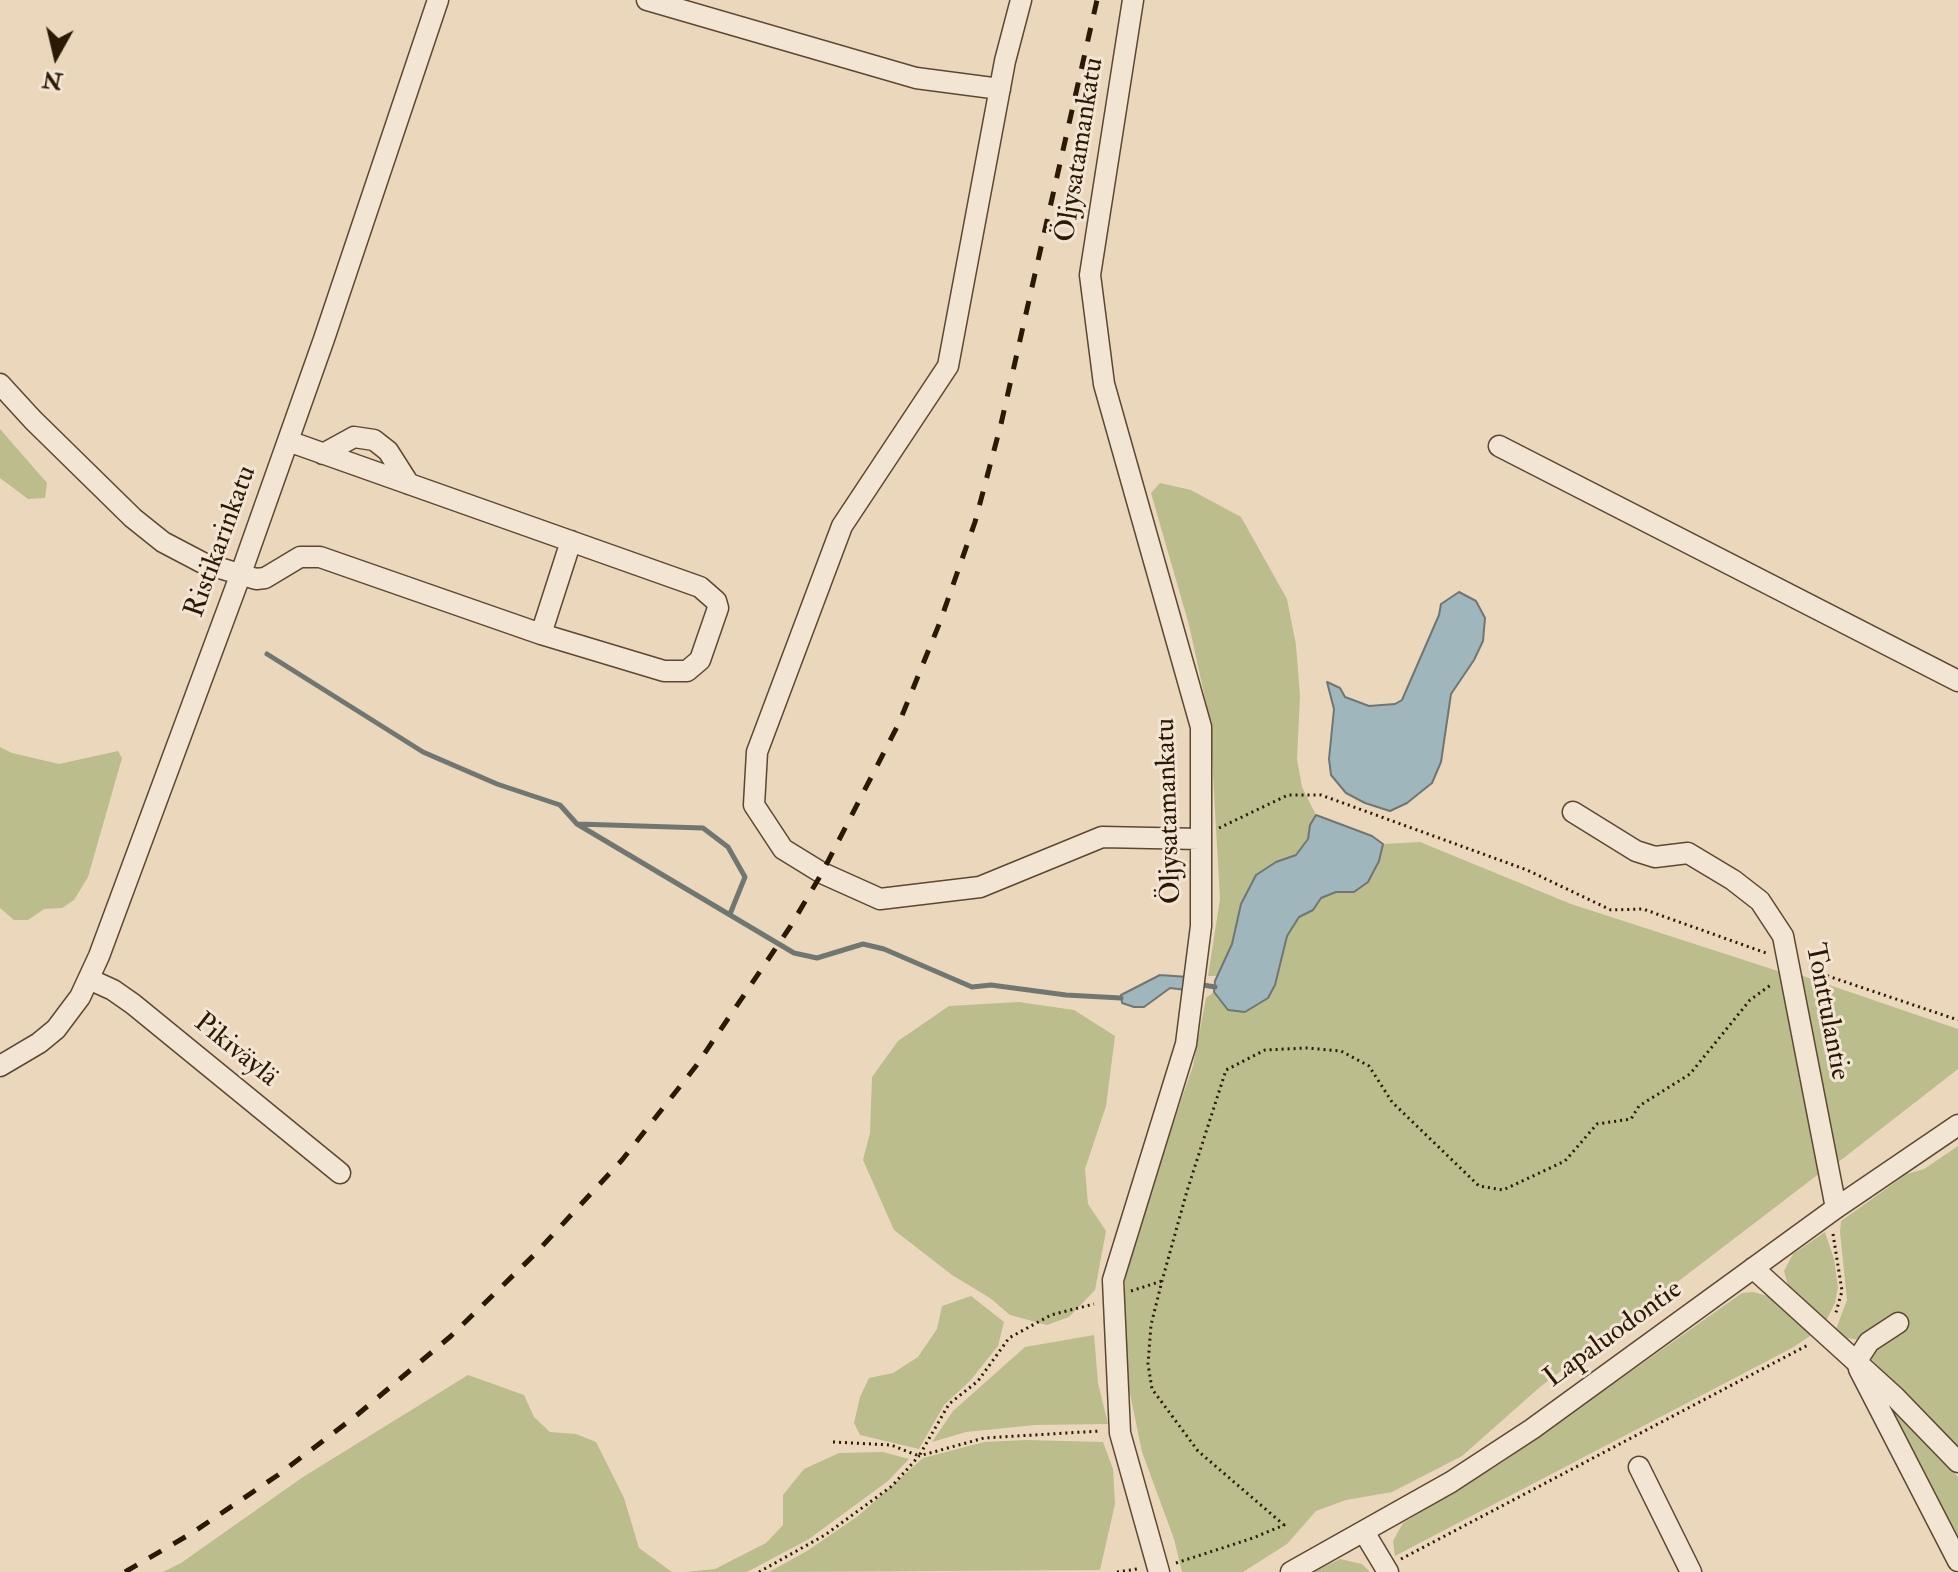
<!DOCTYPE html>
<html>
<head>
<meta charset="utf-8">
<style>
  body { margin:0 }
  #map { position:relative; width:1958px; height:1572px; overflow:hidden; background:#ebd7bb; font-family:"IM FELL Double Pica",serif }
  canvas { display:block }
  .north { position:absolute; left:16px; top:16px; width:80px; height:80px; -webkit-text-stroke:6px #f2e5d3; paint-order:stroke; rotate:188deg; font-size:22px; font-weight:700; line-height:32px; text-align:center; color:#2c1905 }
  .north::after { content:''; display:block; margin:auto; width:28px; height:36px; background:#2c1905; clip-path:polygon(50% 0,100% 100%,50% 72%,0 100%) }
</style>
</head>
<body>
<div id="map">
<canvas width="1958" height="1572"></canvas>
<div class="north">N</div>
</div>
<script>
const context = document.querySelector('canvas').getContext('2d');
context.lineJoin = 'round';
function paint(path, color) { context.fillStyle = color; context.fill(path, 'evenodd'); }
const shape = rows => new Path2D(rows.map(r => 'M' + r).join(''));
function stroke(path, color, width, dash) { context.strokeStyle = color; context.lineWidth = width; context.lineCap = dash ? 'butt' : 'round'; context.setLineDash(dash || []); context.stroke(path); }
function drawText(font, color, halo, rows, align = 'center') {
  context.font = font + ' "IM FELL Double Pica",serif'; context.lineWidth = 6; context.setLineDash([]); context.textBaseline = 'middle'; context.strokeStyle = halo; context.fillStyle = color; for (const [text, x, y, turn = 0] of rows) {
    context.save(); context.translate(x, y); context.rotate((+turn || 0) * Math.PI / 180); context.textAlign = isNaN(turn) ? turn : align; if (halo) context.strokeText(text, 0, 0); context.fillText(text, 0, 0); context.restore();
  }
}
paint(shape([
  [0,429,47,483,45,498,28,499,0,478],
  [1160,483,1191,490,1241,517,1287,599,1296,645,1300,696,1297,759,1302,787,1316,815,1310,826,1308,839,1296,855,1276,862,1241,904,1232,944,1218,976,1208,976,1220,899,1210,721,1189,625,1151,493],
  [0,747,12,753,59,764,118,751,122,758,88,877,74,900,62,908,44,909,28,920,14,920,0,908],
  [1420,842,1571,904,1781,972,1820,1173,1540,1387,1462,1456,1392,1492,1346,1500,1316,1511,1287,1544,1243,1572,1182,1572,1174,1539,1142,1452,1120,1345,1127,1256,1193,1066,1206,998,1214,992,1218,999,1245,1012,1268,998,1275,985,1287,936,1299,917,1312,910,1321,898,1336,892,1354,892,1379,861,1383,844],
  [1797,974,1958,1029,1958,1069,1832,1167],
  [1019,1002,1074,1010,1115,1036,1106,1106,1085,1169,1088,1204,1106,1231,1095,1290,1069,1317,1047,1325,1010,1315,990,1298,952,1275,894,1230,863,1160,870,1133,872,1077,898,1041,949,1006],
  [1958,1146,1958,1450,1871,1359,1871,1351,1888,1335,1904,1332,1903,1323,1860,1340,1846,1338,1836,1329,1847,1300,1840,1232,1841,1221,1907,1174,1924,1169],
  [1825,1232,1834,1259,1838,1287,1835,1303,1826,1321,1789,1289,1784,1271,1793,1254],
  [1753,1292,1771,1297,1811,1332,1810,1336,1792,1348,1395,1556,1393,1541,1403,1523,1503,1462,1742,1293],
  [971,1296,1004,1322,998,1346,970,1381,944,1405,919,1449,860,1435,854,1423,860,1397,869,1378,893,1373,918,1357,937,1329,942,1306],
  [1094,1335,1098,1383,1108,1424,1035,1425,966,1432,932,1442,953,1411,1025,1347],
  [468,1375,524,1395,534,1417,550,1432,576,1434,596,1442,624,1498,639,1548,672,1572,163,1572,181,1563,303,1477],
  [1881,1396,1931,1445,1958,1477,1958,1546],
  [1026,1440,1103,1442,1113,1469,1115,1504,1100,1570,769,1572,807,1551,858,1516,923,1458,984,1442],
  [883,1452,909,1459,888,1481,809,1539,747,1572,685,1572,715,1569,766,1543,783,1525,783,1495,804,1469,839,1453],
  [1340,1559,1362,1564,1370,1572,1314,1572]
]), '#bbbd8d');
const water = shape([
  [1459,592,1476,601,1485,618,1483,641,1474,660,1451,694,1441,762,1432,783,1407,803,1390,811,1365,803,1346,793,1331,775,1329,759,1334,709,1327,682,1340,688,1345,697,1369,706,1395,704,1402,700,1439,615,1441,604,1459,592],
  [1316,815,1372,836,1383,844,1379,861,1368,882,1354,892,1336,892,1321,898,1313,910,1299,917,1287,936,1275,985,1268,998,1245,1012,1228,1010,1214,992,1215,981,1232,944,1241,904,1256,875,1276,862,1296,855,1308,839,1310,825,1316,815],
  [1160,975,1188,977,1186,990,1170,988,1144,1007,1134,1007,1122,1003,1121,995,1160,975]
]);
paint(water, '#9eb6bc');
stroke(water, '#707773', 2);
stroke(shape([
  [267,654,423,752,497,784,560,805,577,824,794,953,817,958,863,944,884,949,972,987,991,985,1066,995,1121,998],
  [578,824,703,828,728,847,745,877,730,914],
  [1203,985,1215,987]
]), '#707773', 5);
const minor = shape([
  [647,0,916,78,1000,89],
  [1021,0,1005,61,948,366,842,526,757,752,754,805,783,849,822,873,880,899,980,887,1102,837,1200,839],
  [1133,0,1090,275,1104,384,1201,727,1201,926,1186,1044,1113,1280,1120,1433,1159,1572],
  [0,384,33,420,133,518,163,542,203,563,256,579,265,578,300,557,320,557,541,634,664,671,687,671,700,660,718,608,716,601,700,587,288,441],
  [1499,446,1958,681],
  [323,454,354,437,374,440,388,451,409,484],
  [541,634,571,541],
  [1573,812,1636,851,1655,857,1688,853,1733,880,1760,901,1783,936,1836,1208],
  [89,979,113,990,133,1004,340,1173],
  [0,1066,39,1043,56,1029,80,997,99,956,240,576,324,339,438,0],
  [1753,1268,1895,1397,1958,1462],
  [1856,1362,1869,1342,1898,1323],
  [1859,1369,1958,1561],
  [1639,1467,1691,1572],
  [1364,1532,1388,1572],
  [1291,1572,1451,1482,1532,1429,1836,1208,1958,1125]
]);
stroke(minor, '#5c4832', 23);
stroke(shape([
  [1219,828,1288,795,1321,795,1527,870,1611,910,1643,909,1766,953],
  [1810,970,1958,1020],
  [1833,1234,1842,1291,1835,1316],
  [1131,1291,1162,1281],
  [833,1442,891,1445,919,1456,949,1404,978,1381,1009,1338,1051,1315,1094,1304],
  [1401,1559,1808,1345],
  [1176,1563,1253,1538,1284,1525,1198,1451,1152,1389,1148,1364,1151,1325,1162,1281,1187,1191,1226,1070,1265,1050,1307,1048,1341,1051,1369,1066,1392,1102,1479,1186,1503,1190,1565,1161,1597,1124,1631,1119,1639,1106,1690,1074,1750,1000,1772,984],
  [759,1572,825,1535,892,1486,919,1456,984,1438,1100,1431],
  [1117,1572,1137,1569]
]), '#2c1905', 3, [2, 4]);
stroke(minor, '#f2e5d3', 20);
stroke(shape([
  [125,1572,192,1533,278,1475,357,1415,451,1336,534,1255,622,1160,696,1066,790,927,822,873,899,723,940,622,975,522,1001,424,1097,0]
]), '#2c1905', 5, [14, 14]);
drawText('28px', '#2c1905', '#f2e5d3', [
  ["Öljysatamankatu",1081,150,-81],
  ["Ristikarinkatu",222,542,-70],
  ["Öljysatamankatu",1170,811,-92],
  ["Tonttulantie",1826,1012,79],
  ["Pikiväylä",235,1051,39],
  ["Lapaluodontie",1614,1335,-36]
]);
</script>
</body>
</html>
